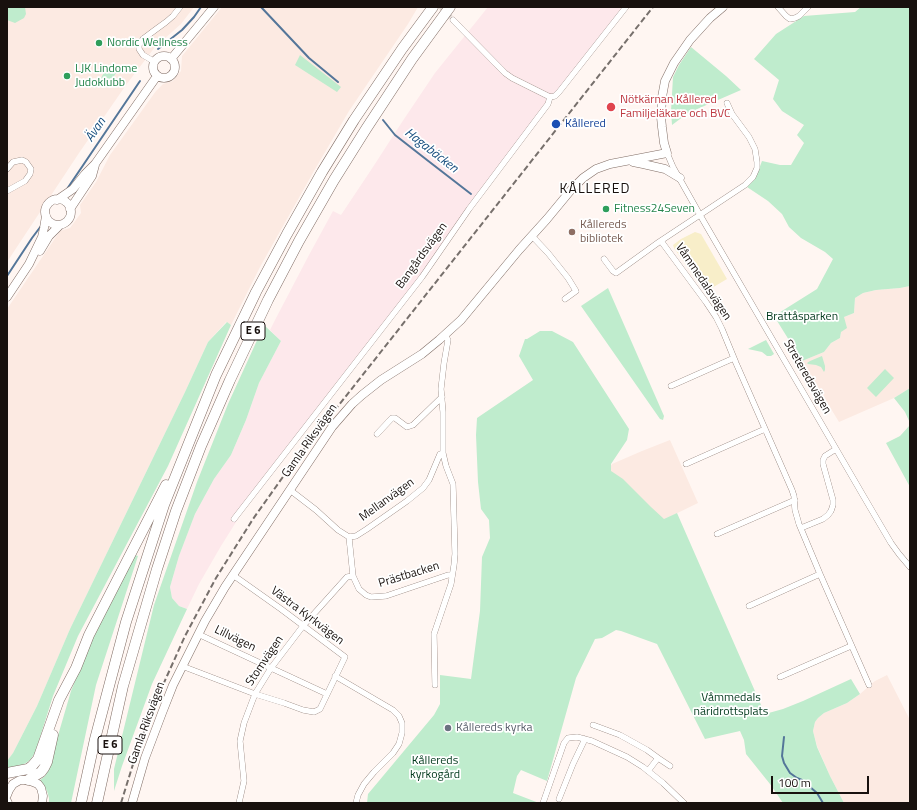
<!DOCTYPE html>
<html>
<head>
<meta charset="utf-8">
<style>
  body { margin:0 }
  #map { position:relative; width:917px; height:810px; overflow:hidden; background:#fff6f2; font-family:"Titillium Web",sans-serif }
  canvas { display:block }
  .frame { position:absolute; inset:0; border:8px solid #18110e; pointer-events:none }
  .scale { position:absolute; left:771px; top:776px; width:98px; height:18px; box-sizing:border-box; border:2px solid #18110e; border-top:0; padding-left:5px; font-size:12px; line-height:14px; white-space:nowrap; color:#18110e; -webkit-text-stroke:3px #fff; paint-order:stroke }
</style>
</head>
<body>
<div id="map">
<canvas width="917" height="810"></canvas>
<div class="frame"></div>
<div class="scale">100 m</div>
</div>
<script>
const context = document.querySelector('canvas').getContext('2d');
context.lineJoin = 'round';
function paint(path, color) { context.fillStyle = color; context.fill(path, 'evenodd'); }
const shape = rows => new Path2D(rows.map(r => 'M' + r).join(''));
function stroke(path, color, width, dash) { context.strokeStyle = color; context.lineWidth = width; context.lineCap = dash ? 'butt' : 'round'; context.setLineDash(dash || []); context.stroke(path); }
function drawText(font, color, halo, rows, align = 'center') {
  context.font = font + ' "Titillium Web",sans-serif'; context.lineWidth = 3.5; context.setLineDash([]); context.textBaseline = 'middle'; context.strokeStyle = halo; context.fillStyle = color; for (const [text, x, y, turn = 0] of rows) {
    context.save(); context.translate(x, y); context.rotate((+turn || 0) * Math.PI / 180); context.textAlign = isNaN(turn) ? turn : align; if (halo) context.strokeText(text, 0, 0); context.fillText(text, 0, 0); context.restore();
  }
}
paint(shape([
  [7,7,194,7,181,24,155,47,126,85,79,153,7,262],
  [222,7,418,7,408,24,349,111,314,171,260,267,231,325,226,322,208,342,185,392,70,629,37,706,13,753,7,761,7,309,60,231,70,228,81,213,80,205,96,182,110,155,156,91,163,84,173,81,181,71,182,56],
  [910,286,910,388,894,398,839,422,802,361,824,352,831,343,840,338,844,317,854,313,855,298,863,293,876,290,900,288],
  [670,440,698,503,659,522,627,499,609,469,612,464,642,451],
  [887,675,910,720,910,803,844,803,830,776,817,746,813,731,815,722,818,718,824,713,847,703,860,694,875,681]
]), '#fceae2');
paint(shape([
  [488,7,623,7,513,147,397,307,243,511,221,546,199,584,187,609,179,606,172,598,170,587,179,556,195,514,214,479,231,455,246,420,259,383,281,341,270,330,275,320,309,255,333,211,341,215,373,167,402,122,435,73]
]), '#fde8eb');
paint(shape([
  [7,7,25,7,26,14,24,18,15,23,7,20],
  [861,7,910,7,910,286,900,288,876,290,863,293,855,298,854,313,844,317,847,328,841,332,840,338,831,343,824,352,802,361,774,316,817,289,833,259,825,252,801,238,789,227,782,214,768,201,747,187,756,177,762,161,780,165,791,165,804,143,797,135,804,125,782,111,773,99,779,80,754,59,776,34,804,16,855,12],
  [691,47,726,76,741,90,688,113,672,125,671,111,673,77,679,65],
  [300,55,341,87,337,92,295,65],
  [110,64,119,69,109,83,107,84,104,83,101,79,102,76],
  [608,288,664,416,663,420,660,419,581,306],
  [227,322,231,325,168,466,78,636,53,696,35,753,30,760,26,763,22,765,7,769,7,761,13,753,37,706,70,629,185,392,208,342],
  [264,325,281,341,259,383,246,420,231,455,214,479,195,514,179,556,170,587,172,598,179,606,187,609,152,684,122,766,114,791,114,769,154,605,197,482,228,404],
  [540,331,552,331,573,342,629,429,627,440,611,464,611,471,623,479,651,507,664,519,677,513,765,714,783,709,803,701,851,679,860,694,847,703,824,713,818,718,815,722,813,731,817,747,830,776,844,803,783,803,770,784,746,754,744,740,740,731,705,739,657,644,621,631,616,630,602,638,595,639,576,678,547,781,521,770,517,776,513,793,539,803,367,803,368,794,434,715,440,704,440,675,471,679,480,611,482,557,490,538,489,520,481,509,478,482,476,435,477,418,533,380,519,356,525,339,527,339],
  [766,340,774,354,771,356,767,356,762,352,748,349],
  [822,356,825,366,825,370,824,372,821,367,816,365,808,364,807,363,810,361],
  [885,369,894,378,876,397,867,388],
  [910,388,910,423,905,412,894,398],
  [910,425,910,487,886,443,900,436],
  [133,554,138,556,96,685,71,803,49,803,49,798,47,791,40,780,45,776,49,769,52,756,71,691,96,630]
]), '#bfeccd');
paint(shape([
  [695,232,701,234,727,279,705,292,674,248,673,245,681,239]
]), '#f8eec9');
stroke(shape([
  [261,7,309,58,338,82],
  [158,49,182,30,194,17,201,7],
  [383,120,395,135,427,160,471,194],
  [67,189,140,81],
  [7,276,32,238,41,226],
  [784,737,782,756,784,763,790,773,797,778,802,780,817,793,823,803]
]), '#547699', 2);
stroke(shape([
  [441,7,453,20]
]), '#dcd4d0', 5.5, [5.5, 3]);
const street = shape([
  [778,7,786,16,790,19,795,18,799,16,808,7],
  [453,20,505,73,512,78,550,97],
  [155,62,143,55,139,49,139,45,143,39,155,30,166,22,173,16,180,7],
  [667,153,673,167,700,215,864,497,891,543,899,554,910,567],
  [7,169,13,162,22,160,26,162,31,169,30,174,25,181,7,191],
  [532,236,548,253,568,278,576,291,565,299],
  [661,241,706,302,716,317,722,329,736,363,792,490,794,496,795,510,799,524,820,574,869,685],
  [604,259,613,271,616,273,659,242,745,185,753,177,757,168,757,162,755,149,749,137,732,114,727,103],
  [671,386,734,358],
  [377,434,392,418,395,418,407,427,413,425,442,397],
  [686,464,765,429],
  [290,490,316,510,338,530,349,537,353,576,359,589,366,595,371,597,386,596,448,575,452,575],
  [234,519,422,277,469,209,548,104,550,97,555,96,559,92,626,7],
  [801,528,823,519,828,515,831,511,833,505,833,500,823,464,823,460,825,456,836,449],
  [717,534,795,500],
  [349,537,356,536,367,529,407,501,423,488,429,480,440,454,443,453],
  [749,606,820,574],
  [198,634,271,668,327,694],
  [182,666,255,694,284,703,303,710,314,712,320,709,345,657,281,609,233,575],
  [335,676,393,710,399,716,402,723,402,733,399,744,393,753,374,772,364,784,358,795,356,803],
  [780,677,851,646],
  [435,685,434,634,451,584,454,565,455,554,453,484,446,466,443,453,443,412,441,389,444,363,448,340,445,335],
  [593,725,620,735,647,750,658,758],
  [648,771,658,758,670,766],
  [559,799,573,764,585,739],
  [239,803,244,781,240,741,244,723,255,694,271,668,303,626,347,577,353,576],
  [543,803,564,743,568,738,577,737,592,741,627,757,643,767,663,783,684,803]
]);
const secondary = shape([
  '153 67a11 11 0 1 1 22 0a11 11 0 1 1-22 0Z',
  [171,59,214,7],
  [633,162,643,164,665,169,680,178],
  '45 212a13 13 0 1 1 26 0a13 13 0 1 1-26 0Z',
  [57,200,73,189,85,174,95,164,157,76],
  [70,209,92,176,95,165],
  [40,251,49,236,60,225],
  [7,297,29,264,42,237,44,228,46,216],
  [7,795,9,790,13,784,20,780,28,780,38,784,41,788,43,796,42,803],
  [7,801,8,803],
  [132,803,145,758,162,713,173,685,205,621,225,587,332,427,352,404,362,395,381,380,422,354,439,340,461,320,519,250,547,219,571,190,583,178,596,169,610,164,667,153,664,143,662,127,661,117,662,97,665,81,674,63,690,40,710,18,723,7]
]);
const highway = shape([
  [7,773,28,769,32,766,38,759,59,700,76,668,89,635,166,485],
  [28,780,41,772,44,768,47,762,53,735],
  [81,803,95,739,126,622,164,505,216,375,256,292,287,234,322,172,354,120,402,49,433,7],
  [97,803,123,686,157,569,176,511,201,446,230,380,268,300,299,241,334,180,366,129,412,59,450,7]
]);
stroke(street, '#806d65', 6);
stroke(secondary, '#806d65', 9);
stroke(highway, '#806d65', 11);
stroke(street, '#fff', 5.5);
stroke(secondary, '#fff', 8);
stroke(highway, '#fff', 10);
stroke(shape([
  [121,803,134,761,149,717,167,676,185,636,216,578,253,519,290,467,653,7]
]), '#77706c', 2, [6, 3]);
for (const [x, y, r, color] of [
  [99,43,4,"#2e9e5b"],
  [67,76,4,"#2e9e5b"],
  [611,107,5,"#e0444e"],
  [556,124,5,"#1a4fb4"],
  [606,209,4,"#2e9e5b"],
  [572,232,4,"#8d6e63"],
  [448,728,4,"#6b7280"]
]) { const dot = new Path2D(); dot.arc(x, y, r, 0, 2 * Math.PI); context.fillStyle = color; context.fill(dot); stroke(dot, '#fff', 1.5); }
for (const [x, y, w] of [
  [253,331,24],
  [110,745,24]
]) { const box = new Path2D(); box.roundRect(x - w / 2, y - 9, w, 18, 3); context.fillStyle = '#fff'; context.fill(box); stroke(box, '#18110e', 1); }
drawText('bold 11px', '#18110e', null, [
  ["E 6",253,331],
  ["E 6",110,745]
]);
drawText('12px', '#27864d', '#fff', [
  ["Nordic Wellness",107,43],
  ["LJK Lindome",75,69],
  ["Judoklubb",75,83],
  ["Fitness24Seven",614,209]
], 'left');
drawText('12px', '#be3a42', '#fff', [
  ["Nötkärnan Kållered",620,100],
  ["Familjeläkare och BVC",620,114]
], 'left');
drawText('12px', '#164399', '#fff', [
  ["Kållered",565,124]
], 'left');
drawText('12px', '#785e54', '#fff', [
  ["Kållereds",580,225],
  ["bibliotek",580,239]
], 'left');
drawText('12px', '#18110e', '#fff', [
  ["Bangårdsvägen",422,256,-54],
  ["Våmmedalsvägen",703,282,56],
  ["Streteredsvägen",807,377,60],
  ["Gamla Riksvägen",310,441,-55],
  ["Mellanvägen",387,500,-36],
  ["Prästbacken",409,575,-17],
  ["Västra Kyrkvägen",307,616,37],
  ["Lillvägen",235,639,26],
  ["Stomvägen",265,661,-56],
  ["Gamla Riksvägen",147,723,-70]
]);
drawText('12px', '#00391c', '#fff', [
  ["Brattåsparken",802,317],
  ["Våmmedals",731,698],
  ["näridrottsplats",731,712],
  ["Kållereds",435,761],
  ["kyrkogård",435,775]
]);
drawText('12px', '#5b616d', '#fff', [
  ["Kållereds kyrka",456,728]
], 'left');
drawText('italic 13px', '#154d7e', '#fff', [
  ["Ävan",96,130,-56],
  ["Hagabäcken",431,151,38]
]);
context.letterSpacing = '1px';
drawText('14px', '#18110e', '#fff', [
  ["KÅLLERED",595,190]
]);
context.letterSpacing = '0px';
</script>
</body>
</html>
